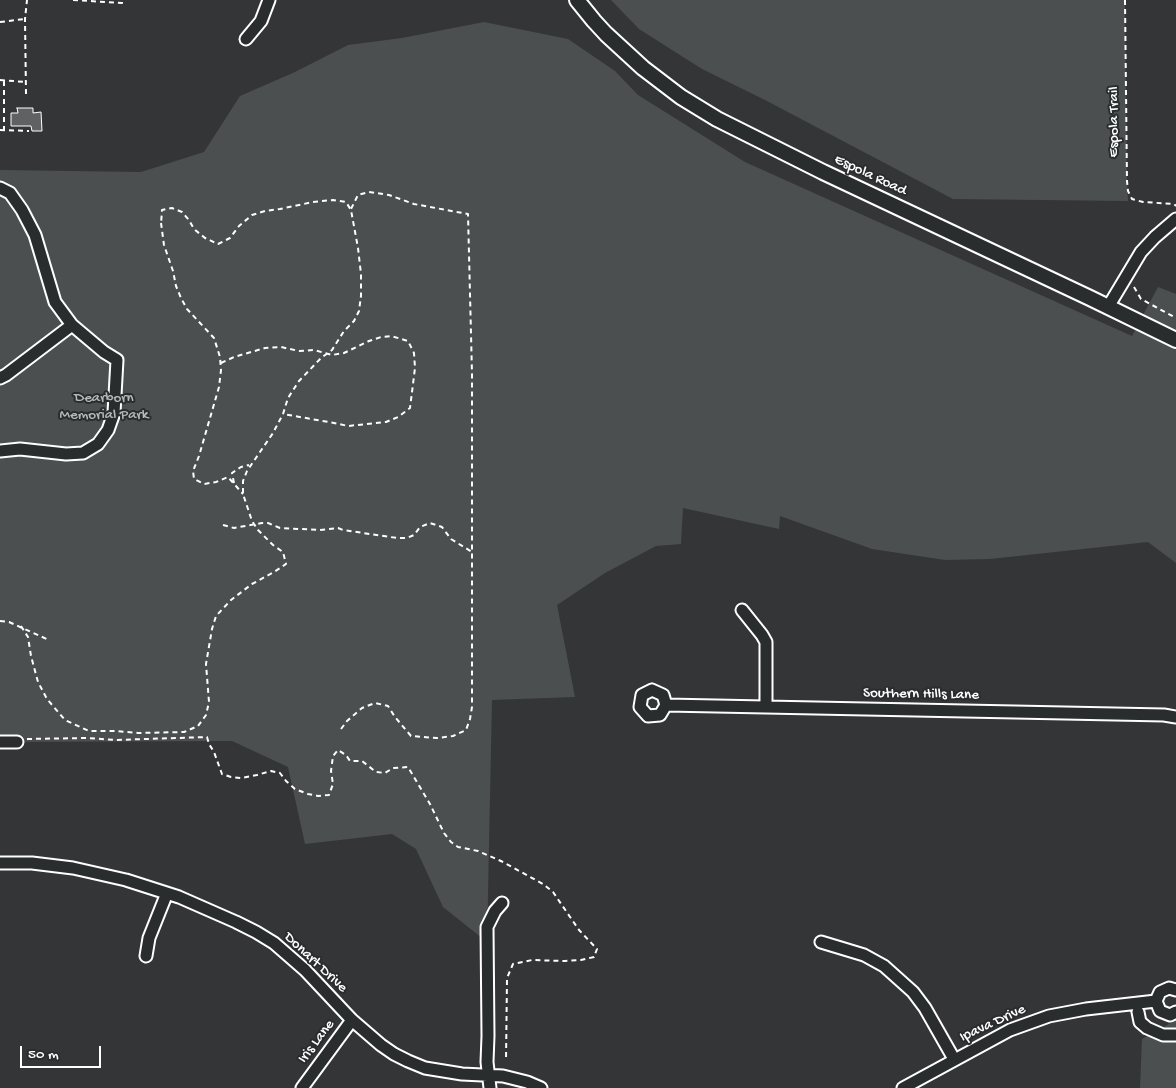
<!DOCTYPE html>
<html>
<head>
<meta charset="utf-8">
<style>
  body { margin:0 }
  #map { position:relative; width:1176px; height:1088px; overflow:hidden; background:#333536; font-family:"Gochi Hand",sans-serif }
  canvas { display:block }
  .scale { position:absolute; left:20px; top:1046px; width:81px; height:22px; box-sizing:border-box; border:2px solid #fff; border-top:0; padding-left:6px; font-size:15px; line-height:18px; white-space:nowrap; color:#fff; -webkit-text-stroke:4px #2a2d2e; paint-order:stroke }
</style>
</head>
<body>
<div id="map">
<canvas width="1176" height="1088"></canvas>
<div class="scale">50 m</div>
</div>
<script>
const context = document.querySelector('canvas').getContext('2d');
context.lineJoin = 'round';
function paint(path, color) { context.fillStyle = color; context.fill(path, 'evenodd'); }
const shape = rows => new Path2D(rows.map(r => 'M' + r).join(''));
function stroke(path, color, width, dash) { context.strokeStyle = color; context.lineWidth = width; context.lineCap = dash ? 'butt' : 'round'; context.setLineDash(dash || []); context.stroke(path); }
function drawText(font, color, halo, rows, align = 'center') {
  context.font = font + ' "Gochi Hand",sans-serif'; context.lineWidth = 4; context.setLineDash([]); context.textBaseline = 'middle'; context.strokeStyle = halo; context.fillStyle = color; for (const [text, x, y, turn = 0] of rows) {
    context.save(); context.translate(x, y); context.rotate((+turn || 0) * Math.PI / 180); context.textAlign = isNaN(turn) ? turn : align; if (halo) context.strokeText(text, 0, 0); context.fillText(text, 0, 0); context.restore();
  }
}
paint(shape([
  [611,0,1125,0,1127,181,1128,201,953,199,765,100,702,69,639,29],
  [484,22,568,39,615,71,638,95,745,162,1132,336,1158,287,1176,294,1176,563,1148,542,990,559,945,560,872,549,780,516,779,529,683,508,681,544,656,546,605,573,557,605,575,697,492,700,487,942,443,907,416,849,392,834,305,844,288,767,232,741,0,742,0,170,141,172,204,152,240,96,295,72,348,45,402,38],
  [1176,1020,1176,1088,1140,1088,1142,1039]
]), '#4c4f50');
const building = shape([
  [17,108,33,108,33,113,41,112,42,131,32,131,31,126,11,126,11,113,18,113,17,108]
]);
paint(building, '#5f6162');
stroke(building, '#fff', 1);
const minor = shape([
  [246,39,261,21,269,0],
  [0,188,10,193,22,210,35,235,55,302,72,325,104,352,117,360,114,413,108,430,98,444,83,453,66,454,20,449,0,451],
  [1108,307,1141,252,1155,237,1176,219],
  [0,378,6,375,72,325],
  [742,610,762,635,766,642,766,707],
  [652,690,663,695,666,705,660,715,648,716,640,707,642,695,652,690],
  [666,705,1164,715,1176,717],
  [0,742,17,742],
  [0,863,32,863,73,868,126,880,179,897,236,922,256,932,274,943,305,970,352,1020,381,1045,394,1054,408,1061,425,1068,462,1074,503,1076,527,1082,541,1088],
  [821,942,864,955,884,966,913,992,925,1008,954,1059],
  [146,956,149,938,167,893],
  [1176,990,1169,988,1160,992,1156,1001,1160,1011,1170,1015,1176,1012],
  [1138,1012,1140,1022,1147,1028,1163,1035,1176,1035],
  [302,1088,352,1020],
  [490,1088,487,1062,488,1036,487,927,495,911,502,903],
  [903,1088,1010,1030,1049,1016,1086,1009,1156,1001]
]);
const major = shape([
  [577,0,594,21,606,34,643,68,681,97,717,119,823,172,1090,298,1176,340]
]);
stroke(minor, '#fff', 15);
stroke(major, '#fff', 18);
stroke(shape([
  [73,0,122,3,122,0],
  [1125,0,1127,181,1128,191,1132,199,1143,202,1174,204,1176,206],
  [0,22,25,19],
  [0,80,25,82],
  [4,81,4,130],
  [26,94,25,19,27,0],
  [0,130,29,131],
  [161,223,164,245,173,271,176,286,181,298,187,309,214,338,220,357,221,370,219,387,199,456,193,471,194,479,204,484,216,482,228,477,243,494],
  [1134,287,1141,299,1176,318],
  [221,363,234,357,265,348,281,347,299,351,314,350,332,355,344,353,369,341,381,337,391,336,408,341,414,353,415,368,410,408,398,417,386,422,348,426,334,423,283,414],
  [234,483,232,473,241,467,249,465],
  [223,525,234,528,262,523,268,523,280,528,320,530,338,528,343,530,397,538,407,538,414,535,420,527,430,523,442,527,451,539,472,552],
  [0,621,9,622,49,640],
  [21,626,28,637,31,656,38,682,47,699,65,720,89,731,116,731,138,733,184,732,198,726,206,715,209,702,206,664,212,629,216,616,231,600,252,584,274,572,286,564,283,552,273,545,258,530,252,521,243,494,243,481,247,471,273,433,283,414,288,398,299,381,321,358,332,350,344,331,354,321,359,311,361,296,361,274,358,248,351,210,346,202,333,200,313,202,280,209,265,211,252,215,239,226,230,238,218,244,205,238,194,229,189,220,182,212,172,208,162,210,161,224],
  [341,729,347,721,362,708,375,703,388,706,395,717,411,736,437,738,453,736,466,730,470,719,472,707,472,374,468,214,414,204,389,195,369,192,358,195,351,209],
  [27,739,88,738,115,740,207,737,209,744,214,752,222,774,231,777,241,778,257,775,271,771,280,773,286,781,295,789,308,794,318,796,329,795,333,784,331,771,333,756,338,750,346,755,350,761,362,761,376,772,385,773,393,768,408,767,430,804,444,833,451,842,458,847,478,851,501,861,543,884,553,892,579,930,597,949,594,957,581,960,565,961,532,960,513,964,507,978,506,1061]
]), '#fff', 2, [5, 4]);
stroke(minor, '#2a2d2e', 11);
stroke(major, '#2a2d2e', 14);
drawText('15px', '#fff', '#2a2d2e', [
  ["Espola Trail",1115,122,-90],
  ["Espola Road",870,176,25],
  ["Southern Hills Lane",921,695,1],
  ["Donart Drive",315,963,43],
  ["Ipava Drive",993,1024,-25],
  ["Iris Lane",317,1042,-53]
]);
drawText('15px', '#b7b9b9', '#2a2d2e', [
  ["Dearborn",104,399],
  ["Memorial Park",104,416]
]);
</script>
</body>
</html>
